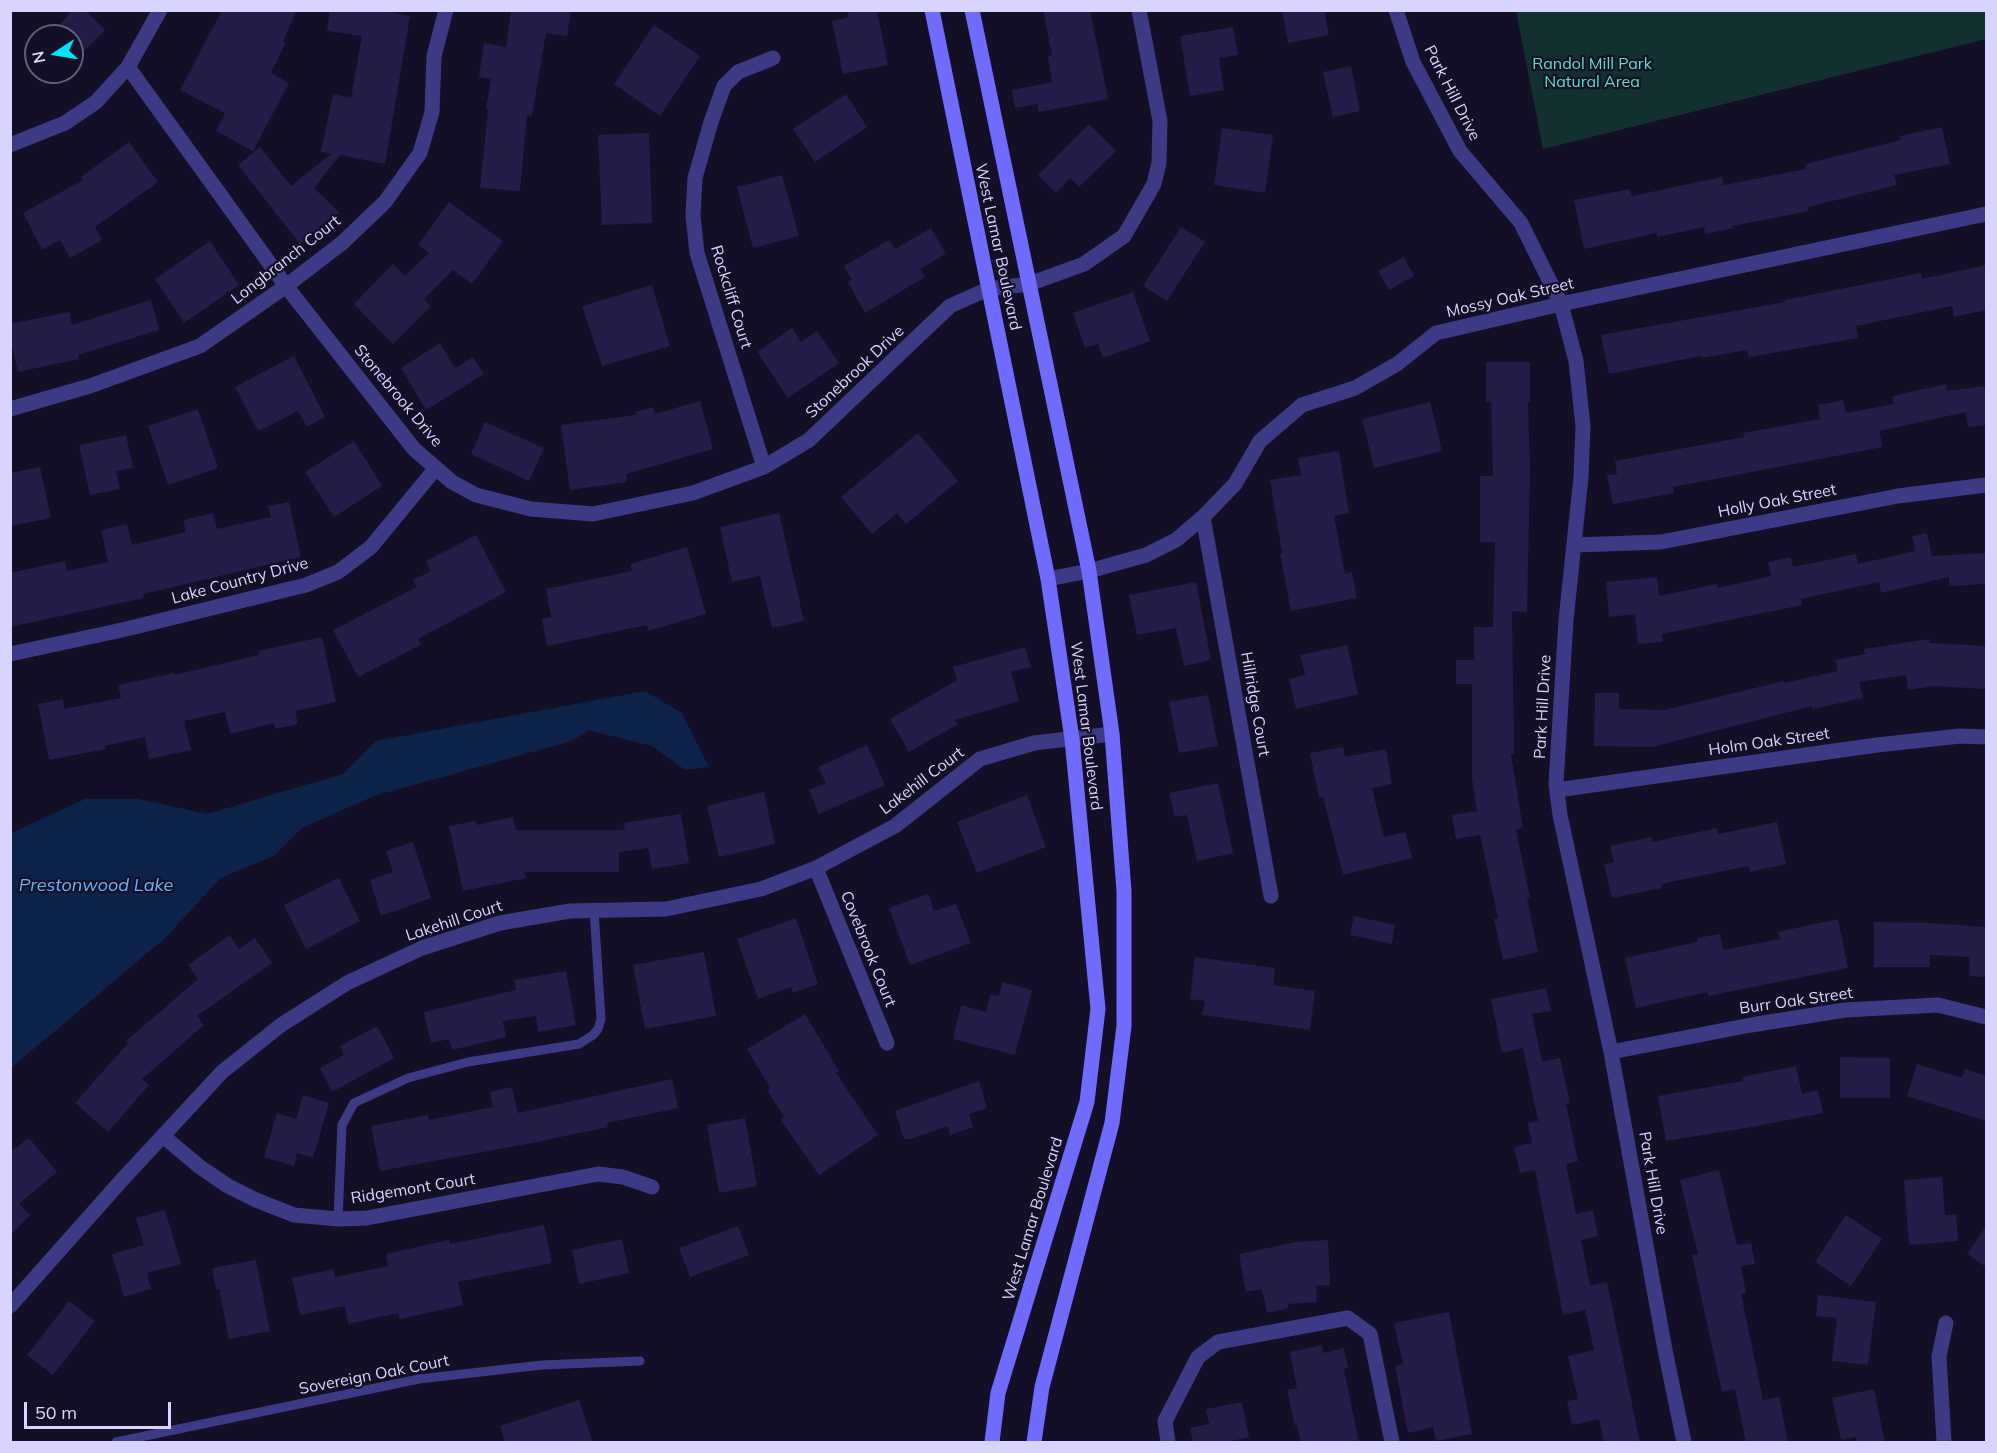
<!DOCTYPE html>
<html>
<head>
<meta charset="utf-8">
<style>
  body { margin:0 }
  #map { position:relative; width:1997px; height:1453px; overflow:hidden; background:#130f26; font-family:Mulish,sans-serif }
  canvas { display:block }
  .frame { position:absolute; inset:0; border:12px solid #d9d4ff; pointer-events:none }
  .north { position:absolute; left:24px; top:24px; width:60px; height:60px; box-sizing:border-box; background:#130f26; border:2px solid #625e7d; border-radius:50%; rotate:258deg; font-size:16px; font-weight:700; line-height:24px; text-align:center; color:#d9d4ff }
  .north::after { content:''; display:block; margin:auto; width:21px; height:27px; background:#00e5ff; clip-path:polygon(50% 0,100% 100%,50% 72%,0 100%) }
  .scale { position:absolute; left:24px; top:1402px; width:147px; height:27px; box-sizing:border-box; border:3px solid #d9d4ff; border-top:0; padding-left:8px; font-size:18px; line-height:21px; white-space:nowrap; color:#d9d4ff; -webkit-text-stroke:4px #130f26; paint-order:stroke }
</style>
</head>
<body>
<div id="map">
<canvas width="1997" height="1453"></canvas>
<div class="frame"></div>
<div class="north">N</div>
<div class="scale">50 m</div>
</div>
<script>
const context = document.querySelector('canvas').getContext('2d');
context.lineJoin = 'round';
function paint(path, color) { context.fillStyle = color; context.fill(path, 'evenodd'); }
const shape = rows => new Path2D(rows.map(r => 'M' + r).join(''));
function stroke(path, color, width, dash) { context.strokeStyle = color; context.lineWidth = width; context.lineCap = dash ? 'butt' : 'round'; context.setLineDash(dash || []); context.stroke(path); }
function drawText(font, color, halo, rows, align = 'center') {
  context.font = font + ' Mulish,sans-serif'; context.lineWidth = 4.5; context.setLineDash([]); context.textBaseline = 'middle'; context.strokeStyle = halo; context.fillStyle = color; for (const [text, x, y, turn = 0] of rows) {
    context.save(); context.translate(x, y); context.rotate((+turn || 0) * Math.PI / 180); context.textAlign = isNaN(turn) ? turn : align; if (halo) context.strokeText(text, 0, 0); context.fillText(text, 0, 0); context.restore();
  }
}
paint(shape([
  [1516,11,1986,11,1986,39,1543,149]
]), '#12302f');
paint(shape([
  [645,691,682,713,709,767,685,770,652,746,588,730,572,741,374,796,302,828,274,856,221,878,163,940,11,1068,11,833,85,799,139,799,207,814,343,774,376,741]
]), '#0c2248');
paint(shape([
  [73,10,85,10,105,30,72,64,72,36,49,36],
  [222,10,297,10,283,41,286,42,271,73,289,83,253,151,216,131,225,113,180,90],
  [330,10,378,10,410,16,385,164,340,155,314,188,340,213,300,244,238,165,260,147,291,186,331,154,321,152,333,94,351,98,362,36,327,31],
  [511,10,571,10,567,36,546,33,532,116,527,115,520,191,480,188,488,109,486,109,491,79,479,77,484,43,506,47],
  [847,10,877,10,888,65,843,74,832,21,849,17],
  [1043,10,1090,10,1108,99,1039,112,1037,104,1015,108,1012,90,1052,82,1048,56,1052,55],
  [1282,10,1324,10,1329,35,1288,43],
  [654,25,700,56,660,116,614,84],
  [1233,27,1238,55,1219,58,1224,90,1190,96,1180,36],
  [1351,66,1360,111,1333,117,1323,72],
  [846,94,867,127,815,162,793,129],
  [1089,124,1116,151,1079,187,1070,178,1056,193,1038,175],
  [1942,127,1950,164,1894,175,1897,185,1808,207,1809,211,1732,226,1733,228,1705,234,1704,227,1657,237,1657,233,1584,249,1574,200,1630,189,1632,196,1722,177,1724,185,1806,169,1805,164,1901,140,1900,136],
  [1222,128,1273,135,1265,193,1214,185],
  [649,133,652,223,602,225,598,135],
  [129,142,158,182,95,227,102,240,70,258,60,240,42,250,23,213,83,180,81,177],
  [782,175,799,236,753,248,737,187],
  [449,202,503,241,472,284,453,270,424,299,431,306,393,344,354,304,393,264,405,276,429,253,418,245],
  [1181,227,1205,242,1167,301,1143,286],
  [931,228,946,254,920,269,925,277,865,313,848,282,852,280,844,266,889,240,895,249],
  [210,241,239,285,184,323,155,279],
  [1404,257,1414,276,1389,290,1378,271],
  [1986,265,1986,310,1954,317,1952,306,1856,326,1858,338,1749,357,1747,350,1702,358,1701,356,1609,374,1601,335,1785,302,1785,300,1921,273,1922,279],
  [652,285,670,346,602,366,582,306],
  [1133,292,1150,341,1103,358,1098,344,1085,348,1073,313],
  [151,300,159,330,78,355,79,359,18,372,10,338,10,324,69,312,72,325],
  [792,328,801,342,817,331,839,363,788,398,757,352],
  [440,343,455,368,473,357,484,374,426,410,401,368],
  [294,356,325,417,307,427,298,411,274,423,272,420,273,424,258,431,235,387],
  [1486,362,1530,362,1530,402,1528,402,1530,468,1527,612,1512,611,1514,754,1511,754,1523,828,1516,830,1530,897,1527,898,1538,952,1503,960,1494,919,1498,918,1480,835,1456,839,1452,815,1477,811,1472,779,1472,684,1456,684,1456,660,1474,660,1474,627,1493,627,1495,542,1480,542,1480,476,1493,476,1491,402,1486,402],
  [1946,384,1947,391,1986,386,1986,425,1968,427,1966,412,1879,431,1883,447,1673,487,1674,493,1613,504,1607,475,1617,474,1615,461,1744,437,1743,433,1820,419,1818,405,1843,400,1846,413,1894,404,1892,396],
  [700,401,713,449,626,474,627,482,570,490,561,425,636,415,635,412,653,407,655,414],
  [1430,402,1442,451,1374,468,1362,419],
  [198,409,218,468,168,485,148,426],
  [485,422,544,448,529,481,471,454],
  [918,433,958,481,906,524,897,513,872,534,841,497],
  [126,435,133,468,116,471,120,489,90,495,79,445],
  [354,441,382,486,334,517,305,472],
  [1339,451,1349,513,1334,516,1345,574,1352,572,1357,598,1291,611,1280,554,1282,553,1270,480,1301,475,1298,458],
  [40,467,51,518,10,526,10,473],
  [289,502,301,557,143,594,144,598,10,627,10,573,65,561,67,571,108,562,101,530,127,524,132,545,186,532,183,520,213,513,217,529,271,517,268,506],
  [779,513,804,621,772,628,760,576,732,582,720,527],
  [1927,533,1932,556,1986,553,1986,584,1949,586,1949,577,1881,593,1879,582,1801,599,1802,605,1662,634,1663,642,1638,644,1635,614,1609,617,1606,582,1657,577,1659,596,1717,584,1718,588,1771,576,1768,562,1791,557,1793,567,1856,554,1858,564,1915,551,1912,536],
  [476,535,506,592,418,639,421,645,358,677,333,630,417,587,413,580,431,571,426,561],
  [687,547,706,614,648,631,647,625,547,646,542,619,551,617,546,589,632,571,630,564],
  [1196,582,1211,660,1184,666,1176,628,1137,635,1129,595],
  [322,637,336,702,295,711,298,724,275,729,274,723,230,734,225,712,184,721,191,750,149,759,145,737,105,746,106,749,49,760,38,704,63,699,64,709,121,698,118,685,174,673,174,675,259,655,258,651],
  [1929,639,1930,643,1986,646,1986,689,1934,686,1908,690,1906,675,1859,682,1863,698,1812,709,1812,706,1652,747,1594,746,1595,693,1619,693,1619,709,1664,710,1784,681,1784,683,1838,671,1835,660,1865,654,1864,649],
  [1347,645,1358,694,1296,709,1289,679,1305,675,1300,655],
  [1025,647,1031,667,1011,672,1019,701,955,720,958,724,909,752,890,719,957,680,953,667],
  [1208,695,1218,746,1179,753,1169,702],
  [867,745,885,785,819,814,809,790,826,783,818,767],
  [1343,747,1345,757,1386,749,1392,784,1372,788,1384,837,1405,832,1412,858,1343,875,1323,797,1319,798,1310,753],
  [1218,783,1233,853,1197,861,1187,815,1175,817,1169,793],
  [764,792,775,844,719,857,707,806],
  [1027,795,1046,847,977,873,957,822],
  [681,814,689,863,652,869,648,848,619,852,619,872,524,872,526,878,463,891,449,826,476,821,477,825,513,817,516,830,625,830,623,823],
  [1777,822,1786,864,1750,872,1748,866,1661,884,1662,888,1612,898,1604,864,1614,862,1610,846,1651,837,1652,842,1717,828,1718,834],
  [413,842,431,898,381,916,370,880,393,872,386,851],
  [339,878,360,921,306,949,284,905],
  [928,894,934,911,956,904,971,943,910,965,889,908],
  [1354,916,1395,925,1392,944,1350,935],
  [796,918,818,984,793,993,791,987,758,999,737,939],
  [1838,919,1848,968,1708,996,1707,992,1636,1008,1625,958,1697,942,1697,938,1720,934,1723,950,1780,939,1778,932],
  [1874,922,1930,923,1986,927,1986,977,1969,976,1970,957,1930,955,1930,967,1874,967],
  [230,935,239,949,255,938,272,963,197,1016,204,1025,142,1079,149,1085,108,1132,75,1103,128,1043,126,1041,198,979,188,965],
  [704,952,716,1016,645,1029,633,965],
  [1195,957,1275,968,1273,985,1315,991,1310,1030,1202,1015,1205,1001,1190,999],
  [566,971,576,1025,538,1032,536,1016,503,1021,506,1037,452,1050,449,1039,431,1043,424,1012,516,990,514,980],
  [1002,982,1032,990,1015,1055,953,1039,961,1005,986,1012,990,994,999,996],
  [1546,988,1551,1011,1532,1014,1542,1062,1560,1058,1570,1103,1566,1104,1578,1161,1566,1164,1576,1214,1593,1210,1598,1236,1581,1240,1590,1286,1607,1282,1640,1443,1604,1443,1599,1419,1572,1425,1567,1401,1578,1399,1568,1356,1594,1350,1585,1310,1563,1315,1535,1170,1520,1173,1514,1147,1532,1143,1528,1123,1538,1121,1523,1048,1502,1053,1491,999],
  [805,1014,839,1071,836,1073,878,1135,819,1175,780,1119,784,1117,767,1090,770,1088,747,1049],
  [377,1026,394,1058,332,1092,320,1068,344,1055,340,1046],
  [1840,1057,1890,1058,1890,1098,1840,1098],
  [1917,1064,1962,1078,1965,1069,1986,1076,1986,1121,1907,1096],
  [1796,1066,1802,1094,1818,1090,1823,1113,1752,1127,1666,1141,1658,1096,1743,1081,1742,1077],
  [672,1079,678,1108,607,1123,608,1127,537,1142,380,1171,371,1126,428,1115,429,1120,493,1107,490,1092,512,1087,518,1113],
  [979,1081,987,1108,969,1114,973,1127,950,1135,948,1126,911,1139,904,1139,895,1111],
  [303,1095,329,1103,313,1158,297,1153,294,1166,264,1157,277,1113,296,1119],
  [745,1118,757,1186,719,1193,707,1125],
  [29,1138,57,1172,19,1204,30,1215,10,1236,10,1152],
  [1719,1170,1737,1245,1751,1243,1755,1264,1741,1266,1746,1293,1741,1294,1763,1400,1779,1397,1788,1443,1746,1443,1735,1389,1722,1392,1692,1255,1698,1254,1680,1180],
  [1942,1177,1945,1215,1956,1214,1958,1241,1909,1245,1904,1180],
  [165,1210,181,1264,147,1273,151,1289,124,1297,112,1254,144,1245,136,1218],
  [1846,1215,1882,1239,1851,1286,1815,1262],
  [544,1225,552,1263,458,1282,463,1305,400,1319,398,1313,348,1324,345,1306,300,1315,292,1278,334,1269,335,1277,388,1266,386,1254,449,1240,450,1244],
  [738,1226,749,1255,690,1277,679,1248],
  [1986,1226,1986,1267,1967,1254],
  [622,1239,629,1273,579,1284,572,1250],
  [1328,1240,1330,1285,1316,1286,1317,1302,1288,1304,1289,1308,1267,1313,1262,1289,1246,1292,1239,1254,1296,1242],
  [256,1260,270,1331,229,1339,219,1289,216,1289,212,1268],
  [1818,1295,1876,1302,1868,1365,1832,1361,1837,1318,1816,1316],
  [69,1301,95,1321,53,1375,27,1355],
  [1449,1312,1472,1434,1436,1441,1433,1427,1408,1433,1395,1366,1403,1364,1394,1323],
  [1322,1345,1323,1353,1344,1348,1348,1368,1344,1369,1359,1443,1301,1443,1297,1425,1295,1426,1287,1390,1297,1388,1290,1352],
  [1874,1389,1885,1443,1857,1443,1856,1437,1841,1440,1832,1398],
  [579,1400,593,1443,505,1443,500,1426],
  [1242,1402,1249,1437,1223,1443,1193,1443,1190,1428,1209,1424,1206,1409]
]), '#241b47');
stroke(shape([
  [338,1219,342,1125,354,1103,408,1078,468,1062,579,1044,593,1035,598,1029,601,1019,594,910],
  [116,1442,419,1379,542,1365,640,1361]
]), '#3d3a85', 9);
stroke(shape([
  [1396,10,1413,62,1460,151,1521,223,1561,304,1576,361,1583,426,1581,477,1566,620,1556,784,1560,815,1611,1052,1665,1350,1684,1442],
  [128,67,286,286,414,449,452,482,476,495,531,509,593,514,693,493,764,467,809,440,950,306,988,289,1029,284,1084,264,1124,236,1154,184,1159,163,1160,121,1139,10],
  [10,145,65,123,96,102,128,67,160,10],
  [10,409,90,386,200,346,286,286,342,243,385,202,420,153,432,112,434,56,446,10],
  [764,467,697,253,693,216,695,178,711,122,724,86,738,72,773,58],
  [1203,517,1271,896],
  [1574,545,1661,542,1898,496,1986,485],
  [1048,579,1089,571,1146,555,1176,540,1203,517,1235,484,1260,441,1302,405,1355,388,1397,364,1436,333,1561,304,1986,214],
  [10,654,122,630,306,585,338,572,371,547,436,468],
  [1557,790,1877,745,1960,736,1986,737],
  [816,868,887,1043],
  [1611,1052,1751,1025,1845,1010,1938,1005,1986,1017],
  [163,1136,200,1167,228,1186,256,1200,294,1215,338,1219,367,1218,598,1174,623,1177,652,1187],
  [10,1306,121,1181,222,1072,281,1025,347,983,422,948,500,923,570,911,666,909,761,889,816,868,895,826,980,759,1034,743,1112,734],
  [1168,1442,1165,1421,1198,1357,1218,1342,1348,1318,1370,1334,1392,1442],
  [1944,1442,1939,1356,1946,1323]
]), '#3d3a85', 15);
stroke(shape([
  [932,10,1048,579,1072,739,1098,1009,1087,1102,998,1393,992,1442],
  [972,10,1089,571,1112,734,1124,891,1124,1026,1112,1123,1042,1387,1034,1442]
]), '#6f6bff', 15);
drawText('16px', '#5fe0c0', '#130f26', [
  ["Randol Mill Park",1592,64],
  ["Natural Area",1592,82]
]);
drawText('16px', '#d9d4ff', '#130f26', [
  ["Park Hill Drive",1452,93,63],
  ["West Lamar Boulevard",998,247,78],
  ["Longbranch Court",286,260,-38],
  ["Rockcliff Court",731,297,73],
  ["Mossy Oak Street",1510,298,-13],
  ["Stonebrook Drive",855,372,-43],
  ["Stonebrook Drive",398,396,50],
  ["Holly Oak Street",1777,501,-11],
  ["Lake Country Drive",240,581,-15],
  ["Hillridge Court",1255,704,80],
  ["Park Hill Drive",1543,707,-87],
  ["West Lamar Boulevard",1086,726,83],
  ["Holm Oak Street",1769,742,-8],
  ["Lakehill Court",922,781,-37],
  ["Lakehill Court",454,921,-18],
  ["Covebrook Court",868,949,68],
  ["Burr Oak Street",1796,1001,-8],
  ["Park Hill Drive",1653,1183,80],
  ["Ridgemont Court",413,1189,-9],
  ["West Lamar Boulevard",1033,1219,-73],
  ["Sovereign Oak Court",374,1375,-11]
]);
drawText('italic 18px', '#62b6ff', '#130f26', [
  ["Prestonwood Lake",96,886]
]);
</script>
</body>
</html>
